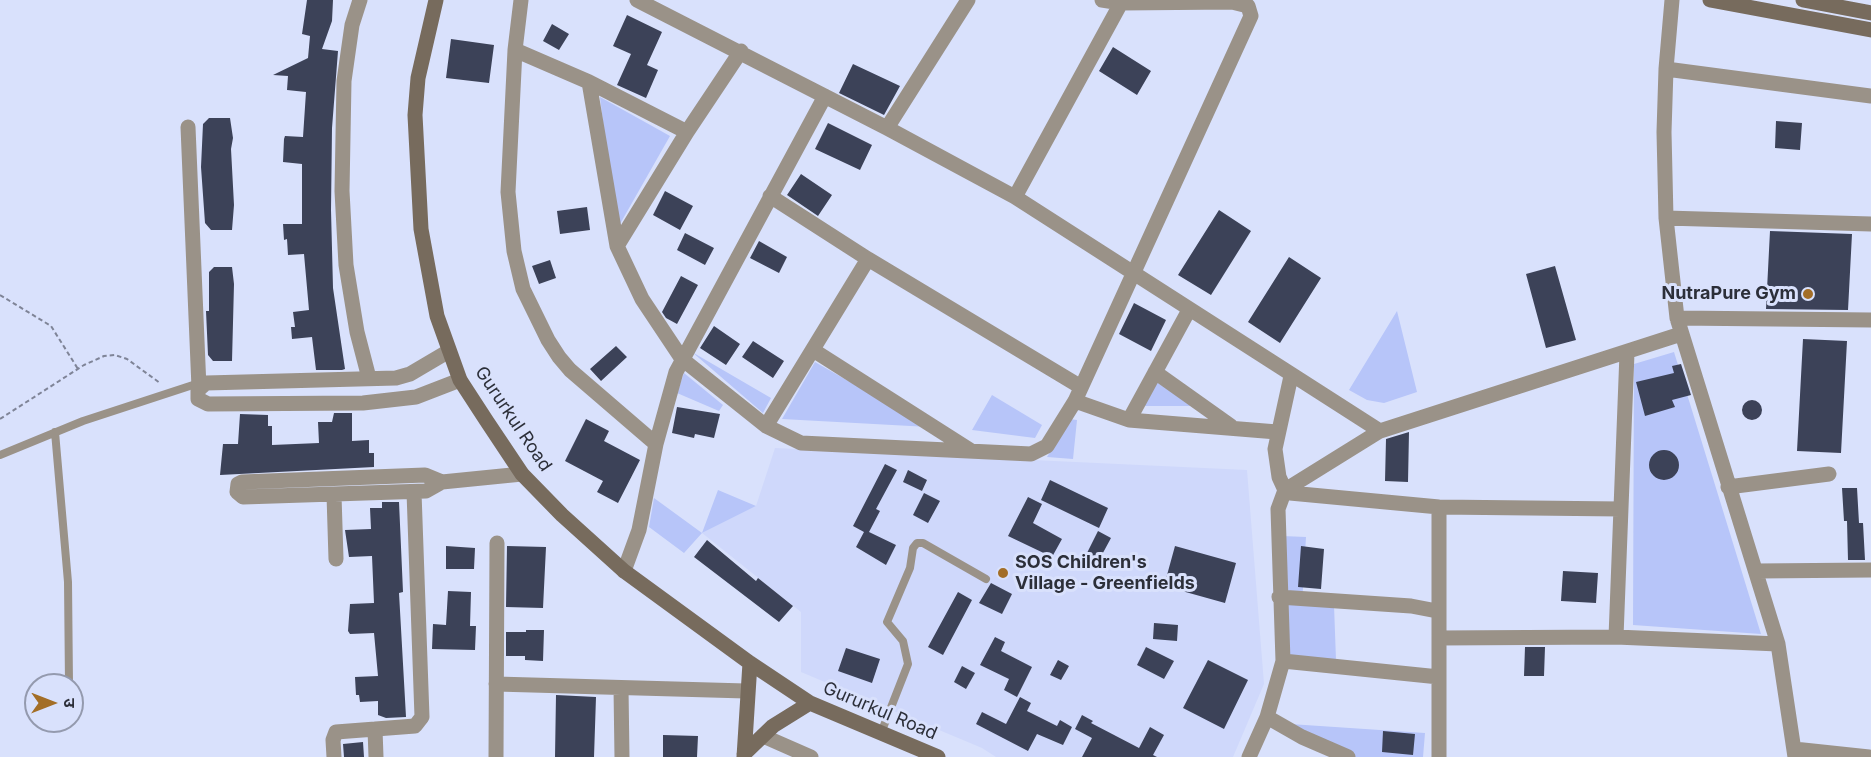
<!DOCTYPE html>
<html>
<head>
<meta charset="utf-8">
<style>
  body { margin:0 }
  #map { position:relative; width:1871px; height:757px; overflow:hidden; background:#d9e1fc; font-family:Inter,"Noto Sans Devanagari",sans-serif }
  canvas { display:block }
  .north { position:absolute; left:24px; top:673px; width:60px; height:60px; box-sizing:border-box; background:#d9e1fc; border:2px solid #949aae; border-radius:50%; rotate:90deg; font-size:16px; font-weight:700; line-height:24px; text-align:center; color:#2c2f39 }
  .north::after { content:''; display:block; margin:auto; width:21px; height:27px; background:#a36e27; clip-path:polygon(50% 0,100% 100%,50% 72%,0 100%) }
</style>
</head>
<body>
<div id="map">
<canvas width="1871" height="757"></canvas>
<div class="north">उ</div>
</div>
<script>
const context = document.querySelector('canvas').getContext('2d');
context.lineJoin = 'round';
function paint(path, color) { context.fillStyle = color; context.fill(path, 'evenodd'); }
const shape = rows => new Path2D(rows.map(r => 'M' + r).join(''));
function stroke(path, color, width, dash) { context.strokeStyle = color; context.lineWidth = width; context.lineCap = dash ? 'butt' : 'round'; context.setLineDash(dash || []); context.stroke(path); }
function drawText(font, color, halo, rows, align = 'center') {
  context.font = font + ' Inter,sans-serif'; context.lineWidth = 6; context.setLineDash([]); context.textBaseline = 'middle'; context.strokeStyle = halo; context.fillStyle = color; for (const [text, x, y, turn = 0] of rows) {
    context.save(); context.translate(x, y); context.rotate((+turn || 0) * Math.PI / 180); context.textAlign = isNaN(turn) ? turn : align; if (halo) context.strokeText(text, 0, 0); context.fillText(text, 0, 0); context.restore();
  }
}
paint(shape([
  [775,448,1247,470,1264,684,1233,757,996,757,982,748,801,672,801,612,702,533,756,506]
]), '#cfd8fb');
paint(shape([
  [600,97,670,136,616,231],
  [1397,311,1417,392,1384,403,1367,400,1349,390],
  [692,352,771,398,763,413],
  [1674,352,1761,634,1633,625,1634,364],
  [815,362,929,427,782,419],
  [684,373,723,405,719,411,677,393],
  [1154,378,1196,406,1140,406],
  [992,395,1042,425,1035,438,972,430],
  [1069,419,1077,420,1073,459,1047,457],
  [718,490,756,506,702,533,684,553,649,527,654,498,702,533],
  [1282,536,1306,537,1302,604,1334,605,1336,660,1289,657],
  [1275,723,1425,733,1423,757,1352,757]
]), '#b7c5f9');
paint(shape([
  [307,0,333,0,332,21,322,49,338,51,332,128,331,210,333,288,345,369,342,370,316,370,312,337,292,339,291,327,295,327,293,312,309,310,304,254,288,255,287,239,284,240,283,224,302,224,302,164,283,162,284,139,285,136,303,137,306,92,287,90,288,76,273,75,308,58,310,36,302,34],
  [627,15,662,32,647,65,658,70,646,98,617,85,631,54,613,46],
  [552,24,569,34,559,50,543,41],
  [451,39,494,45,489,83,446,78],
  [1113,47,1151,71,1137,95,1099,71],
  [853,64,900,86,884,115,839,93],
  [209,118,230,118,233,138,231,149,234,205,232,230,211,230,205,223,201,167,203,124],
  [1776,121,1802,123,1800,150,1775,148],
  [828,123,872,145,860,170,815,149],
  [801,174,832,195,818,216,787,195],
  [665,191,693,206,680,230,653,215],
  [587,207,590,230,560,234,557,211],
  [1219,210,1251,231,1211,295,1178,275],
  [1770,231,1852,234,1848,310,1766,309],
  [685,233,714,248,705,265,677,250],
  [759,241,787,257,779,273,750,258],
  [1289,257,1321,278,1280,343,1248,322],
  [550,260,556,278,539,284,532,266],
  [1555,266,1576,340,1546,348,1526,274],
  [214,267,232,267,234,284,232,361,213,361,208,355,206,311,209,311,209,272],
  [681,276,698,285,677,324,666,318,662,312],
  [1134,303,1166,320,1151,351,1119,334],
  [714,326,740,344,726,365,700,348],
  [1803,339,1847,341,1841,453,1797,451],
  [753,341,784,361,773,378,742,357],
  [616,346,627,357,601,381,590,369],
  [1681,364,1691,395,1672,400,1675,407,1645,416,1636,382,1674,373,1672,366],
  '1742 410a10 10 0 1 1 20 0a10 10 0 1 1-20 0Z',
  [677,407,720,414,714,438,695,434,694,438,672,433],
  [334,413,352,413,352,441,369,440,369,453,374,453,374,467,220,475,223,444,238,444,240,414,268,415,268,426,272,426,272,445,319,443,318,422,332,422],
  [586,419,609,431,604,441,640,460,618,503,597,492,603,481,565,461],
  [1409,432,1408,482,1385,481,1386,439],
  '1649 465a15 15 0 1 1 30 0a15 15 0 1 1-30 0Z',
  [885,464,897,470,876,509,880,511,869,532,896,545,886,565,856,547,864,532,853,526],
  [908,470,927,480,922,491,903,482],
  [1050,480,1108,508,1099,528,1041,500],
  [1842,488,1857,488,1859,523,1863,523,1865,560,1848,560,1847,521,1844,521],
  [924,493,940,501,928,523,913,515],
  [1028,497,1042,504,1033,523,1062,539,1052,557,1008,536],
  [382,502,399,502,403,592,399,593,406,717,386,718,378,715,378,701,360,702,359,695,356,695,355,677,378,676,374,633,350,634,348,631,350,604,374,603,372,556,349,557,345,530,371,529,370,508,382,508],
  [1098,531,1111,538,1098,562,1086,555],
  [707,540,756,581,758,578,793,606,779,622,694,557],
  [446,546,475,548,474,569,446,569],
  [507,546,546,547,543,608,506,607],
  [1175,546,1236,563,1225,603,1164,586],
  [1301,546,1324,549,1321,589,1298,587],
  [1563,571,1598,573,1596,603,1561,601],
  [991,583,1012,594,1002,614,979,603],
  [448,591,471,592,470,626,476,626,475,650,432,649,433,624,446,625],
  [958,592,972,600,943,655,928,647],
  [1154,623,1178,625,1177,641,1153,639],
  [526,630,544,630,543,661,525,660,525,656,506,656,506,632,526,632],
  [995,637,1005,642,1001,651,1032,667,1017,697,1004,690,1009,679,980,665],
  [1146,647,1174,661,1164,679,1137,665],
  [1525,647,1545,647,1544,676,1524,676],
  [846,648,880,659,872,683,838,671],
  [1058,660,1069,666,1061,680,1050,675],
  [1208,660,1248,680,1224,729,1183,708],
  [962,666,975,673,966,689,954,682],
  [556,695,596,697,594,757,555,757],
  [1020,697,1031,703,1027,711,1057,726,1060,720,1072,727,1063,745,1037,734,1028,751,976,724,982,712,1006,724],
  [1082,715,1093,721,1091,723,1139,748,1150,727,1164,735,1153,755,1157,757,1082,757,1092,738,1075,729],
  [1383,731,1415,734,1413,755,1382,752],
  [663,735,698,736,697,757,663,757],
  [363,742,364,757,344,757,343,744]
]), '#3c4258');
stroke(shape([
  [0,295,51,326,78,369],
  [0,419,84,365,104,356,115,355,127,359,160,383]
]), '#7f8497', 2, [4.5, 3]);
stroke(shape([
  [55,432,68,582,69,684],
  [0,455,83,421,199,383],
  [881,733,908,664,903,641,887,622,910,568,913,548,917,543,923,543,986,579]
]), '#9a9288', 8);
stroke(shape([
  [360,0,352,25,344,81,342,191,346,265,357,332,369,378],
  [521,0,515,50,508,192,514,251,523,289,548,340,559,357,570,370,656,444],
  [637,0,887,128,1015,197,1380,431],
  [1672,0,1666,69,1664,132,1666,218,1677,318,1778,644,1795,757],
  [515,50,589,82,687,132],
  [1666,69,1871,96],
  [589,82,617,246,642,299,682,359,766,426,801,443,1031,454,1047,446,1075,401,1251,16,1248,6,1232,2,1121,3,1102,0],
  [188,127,199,388],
  [887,128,968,0],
  [770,196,868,259,1081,387],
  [1015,197,1121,3],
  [1666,218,1871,224],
  [617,246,687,132,741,51],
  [1677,318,1871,320],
  [813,350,970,450],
  [449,351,410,374,396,378,206,383,198,390,198,399,208,404,363,403,416,397,460,380],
  [1155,372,1231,426],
  [1291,376,1275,449,1279,477,1285,490,1290,493,1439,507,1621,509],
  [1075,401,1129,420,1277,432],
  [1129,420,1189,310],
  [766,426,868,259],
  [442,482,425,475,242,482,238,484,237,492,243,497,426,491,442,482,522,474],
  [1728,487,1829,474],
  [334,495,336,559],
  [1439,507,1439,757],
  [624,571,639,530,656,444,676,372,825,96],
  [1757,571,1871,570],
  [1279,597,1411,606,1437,611],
  [1616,637,1627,353],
  [1439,638,1616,637,1778,644],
  [1283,661,1439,677],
  [496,684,746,691],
  [621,688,622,757],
  [1267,717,1302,737,1348,757],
  [375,729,376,757],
  [763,736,811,757],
  [1794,749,1869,757],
  [334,757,333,740,336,732,415,726,422,717,414,492],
  [496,757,497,543],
  [1249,757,1267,717,1283,661,1278,509,1285,490,1380,431,1681,334]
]), '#9a9288', 15);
stroke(shape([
  [436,0,418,78,415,115,421,229,437,316,460,380,486,420,522,474,562,515,624,571,750,663,810,703,938,757],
  [1710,0,1871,30],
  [1803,0,1871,13],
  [744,754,773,726,810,703],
  [744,757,750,663]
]), '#776b5d', 15);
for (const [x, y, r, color] of [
  [1808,294,6,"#a36e27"],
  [1003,573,6,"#a36e27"]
]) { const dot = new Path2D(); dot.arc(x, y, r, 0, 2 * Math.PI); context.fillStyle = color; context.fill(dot); stroke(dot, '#d9e1fc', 2); }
drawText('bold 18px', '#2c2f39', '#d9e1fc', [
  ["NutraPure Gym",1796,294],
  ["SOS Children's",1015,563,"left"],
  ["Village - Greenfields",1015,584,"left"]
], 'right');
drawText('18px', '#2c2f39', '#d9e1fc', [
  ["Gururkul Road",513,419,56],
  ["Gururkul Road",880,711,23]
]);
</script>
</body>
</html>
